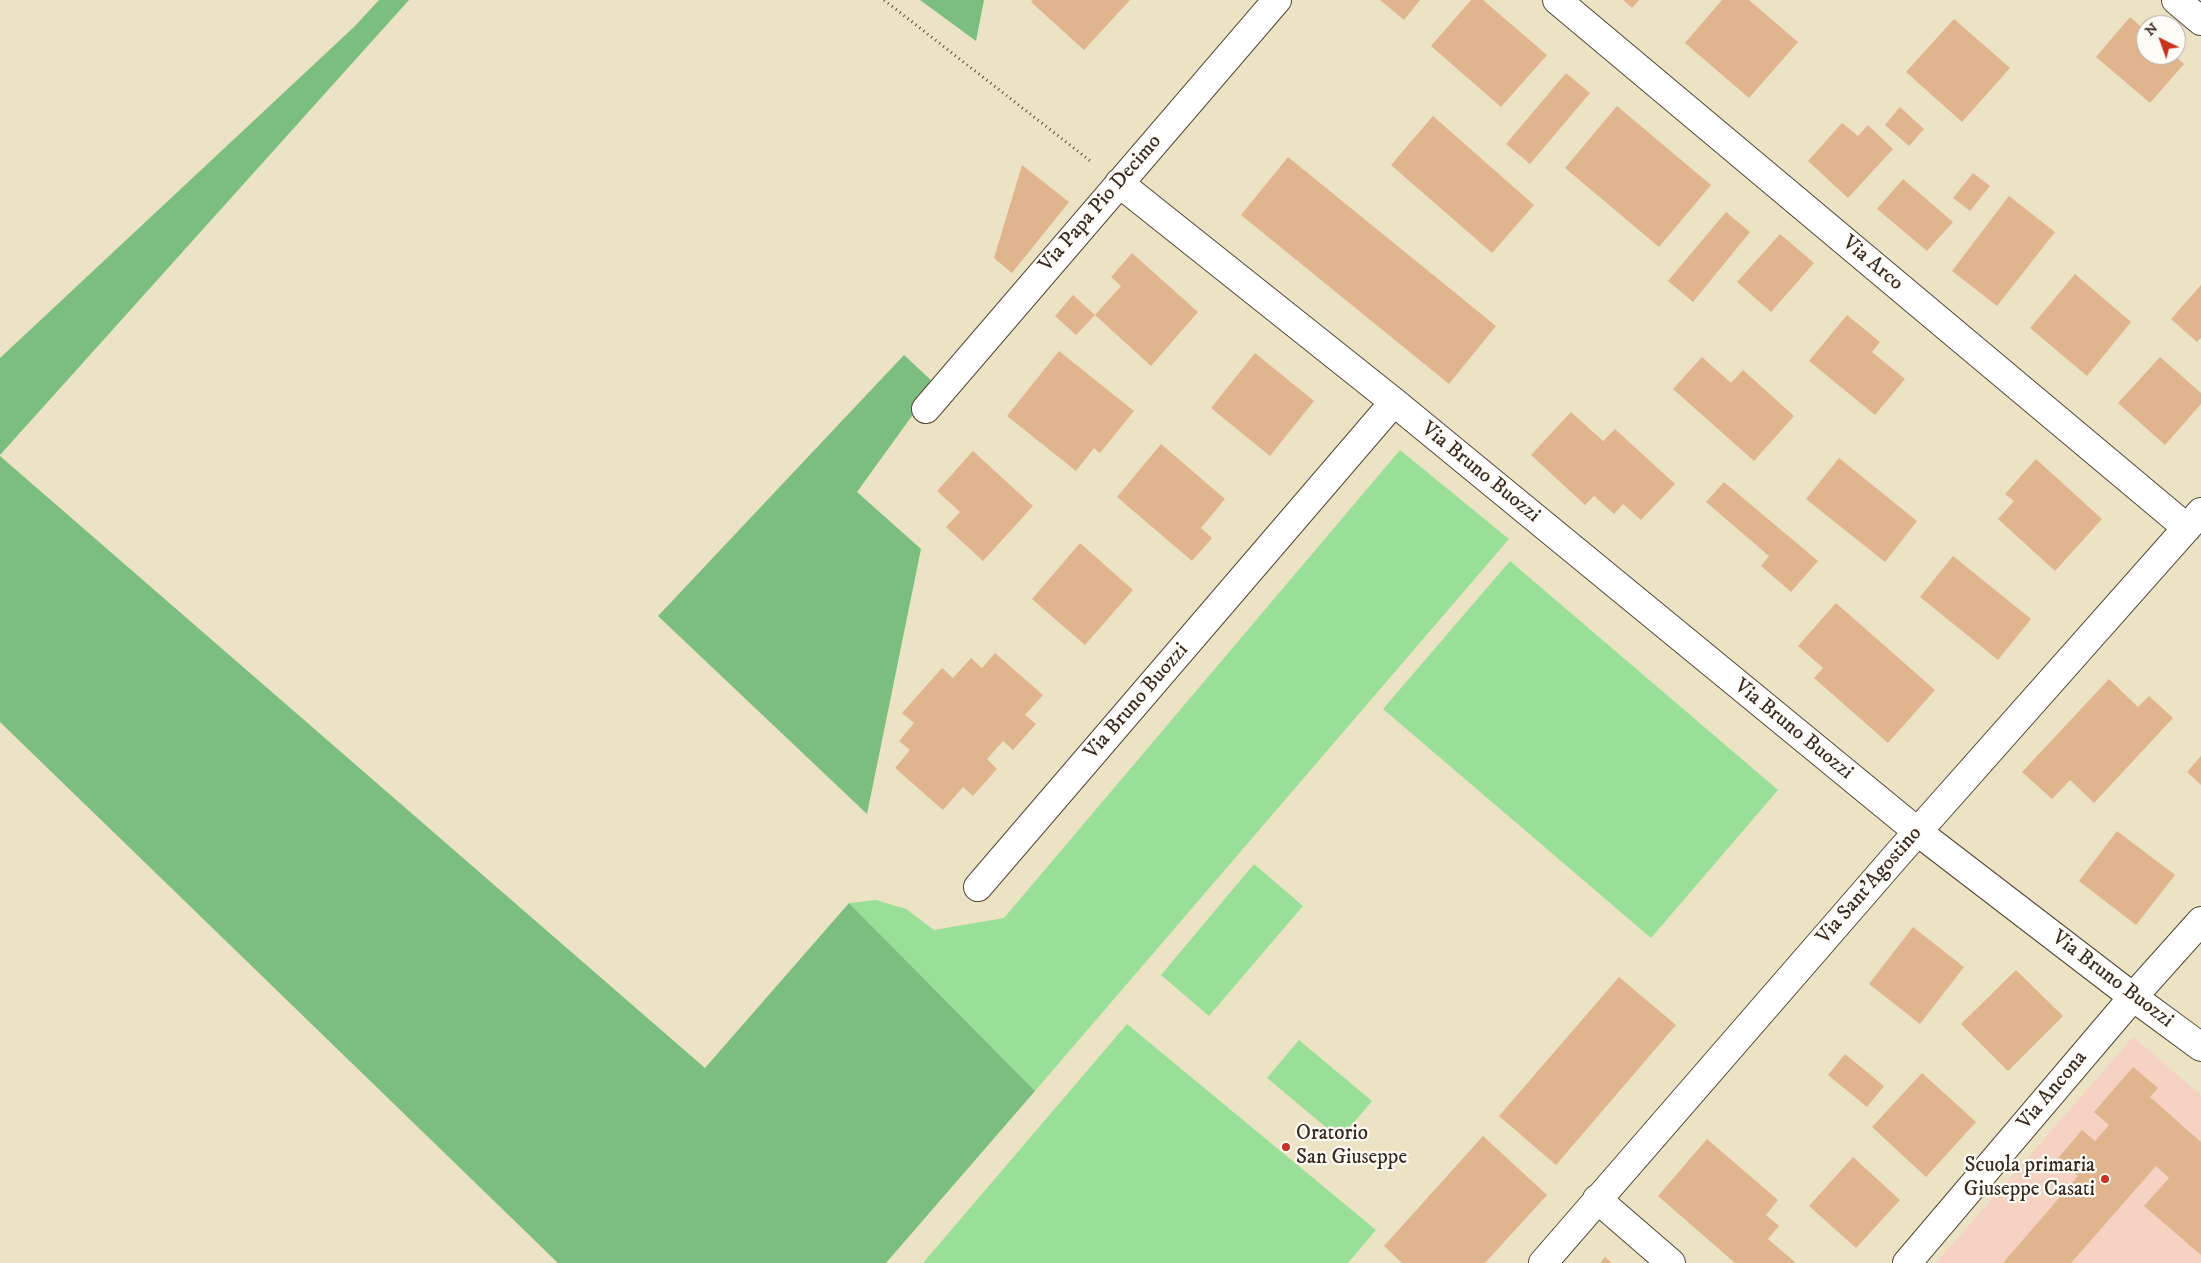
<!DOCTYPE html>
<html>
<head>
<meta charset="utf-8">
<style>
  body { margin:0 }
  #map { position:relative; width:2201px; height:1263px; overflow:hidden; background:#ece3c4; font-family:"IM FELL DW Pica",serif }
  canvas { display:block }
  .north { position:absolute; left:2136px; top:15px; width:50px; height:50px; box-sizing:border-box; background:#fdfcf7; border:1px solid #afa8a0; border-radius:50%; rotate:318deg; font-size:14px; font-weight:700; line-height:20px; text-align:center; color:#3b2a1e }
  .north::after { content:''; display:block; margin:auto; width:18px; height:22px; background:#c8321e; clip-path:polygon(50% 0,100% 100%,50% 72%,0 100%) }
</style>
</head>
<body>
<div id="map">
<canvas width="2201" height="1263"></canvas>
<div class="north">N</div>
</div>
<script>
const context = document.querySelector('canvas').getContext('2d');
context.lineJoin = 'round';
function paint(path, color) { context.fillStyle = color; context.fill(path, 'evenodd'); }
const shape = rows => new Path2D(rows.map(r => 'M' + r).join(''));
function stroke(path, color, width, dash) { context.strokeStyle = color; context.lineWidth = width; context.lineCap = dash ? 'butt' : 'round'; context.setLineDash(dash || []); context.stroke(path); }
function drawText(font, color, halo, rows, align = 'center') {
  context.font = font + ' "IM FELL DW Pica",serif'; context.lineWidth = 4.5; context.setLineDash([]); context.textBaseline = 'middle'; context.strokeStyle = halo; context.fillStyle = color; for (const [text, x, y, turn = 0] of rows) {
    context.save(); context.translate(x, y); context.rotate((+turn || 0) * Math.PI / 180); context.textAlign = isNaN(turn) ? turn : align; if (halo) context.strokeText(text, 0, 0); context.fillText(text, 0, 0); context.restore();
  }
}
paint(shape([
  [2133,1037,2201,1095,2201,1263,1936,1263]
]), '#f6d2c3');
paint(shape([
  [1400,450,1509,539,1035,1091,849,903,876,900,906,909,934,930,1004,918],
  [1510,561,1778,790,1651,938,1383,709],
  [1254,864,1303,906,1209,1016,1161,975],
  [1127,1024,1376,1230,1348,1263,923,1263],
  [1299,1040,1372,1101,1340,1139,1267,1078]
]), '#9adf98');
paint(shape([
  [379,0,409,0,0,455,0,358,355,26],
  [920,0,984,0,976,41],
  [904,355,935,384,857,492,921,549,867,814,658,616],
  [0,456,705,1068,849,903,1035,1091,886,1263,558,1263,0,722]
]), '#7bbe80');
paint(shape([
  [1033,0,1130,0,1084,50,1031,2],
  [1380,0,1420,0,1404,20],
  [1471,0,1483,0,1547,55,1501,107,1431,46],
  [1623,0,1639,0,1632,8],
  [1722,0,1749,0,1798,42,1749,98,1685,43],
  [2130,17,2146,31,2146,55,2174,55,2184,64,2150,103,2096,57],
  [1954,19,2010,68,1962,122,1906,72],
  [1566,73,1590,93,1530,164,1506,144],
  [1617,106,1711,185,1659,247,1565,168],
  [1900,107,1924,129,1909,146,1885,125],
  [1433,116,1534,205,1492,253,1391,165],
  [1842,123,1858,136,1868,125,1893,149,1848,198,1808,161],
  [1288,157,1496,326,1449,384,1241,215],
  [1022,165,1069,202,1012,273,994,258],
  [1973,173,1990,186,1970,211,1953,198],
  [1903,179,1953,222,1927,251,1877,209],
  [2009,196,2055,232,1997,306,1952,271],
  [1726,212,1750,232,1693,302,1668,281],
  [1780,234,1814,263,1771,312,1737,282],
  [1132,253,1198,312,1151,366,1095,315,1121,286,1111,277],
  [2075,274,2131,322,2087,376,2030,328],
  [2201,285,2201,338,2197,342,2171,319],
  [1073,295,1095,315,1076,335,1055,316],
  [1847,315,1880,342,1872,352,1905,379,1875,415,1809,361],
  [1059,351,1134,411,1100,453,1094,448,1076,471,1007,416],
  [1255,353,1314,401,1270,456,1211,408],
  [1702,357,1731,383,1743,370,1794,416,1754,461,1673,389],
  [2160,357,2201,393,2201,404,2165,445,2118,403],
  [1571,412,1603,441,1615,429,1675,484,1641,520,1623,504,1614,514,1594,496,1585,505,1531,455],
  [1161,444,1225,499,1201,528,1212,538,1192,561,1117,497],
  [973,451,1033,506,983,561,946,527,960,512,937,491],
  [1839,458,1917,521,1885,562,1806,499],
  [2036,459,2102,519,2055,571,1998,519,2014,501,2005,494],
  [1724,482,1818,561,1791,592,1761,566,1769,556,1706,502],
  [1080,543,1133,590,1085,645,1032,599],
  [1953,556,2031,619,1998,660,1920,597],
  [1836,603,1935,690,1888,743,1814,678,1823,668,1798,646],
  [995,653,1043,695,1025,715,1036,724,1013,750,1003,741,987,759,997,769,973,796,963,787,943,810,895,768,910,750,899,741,914,723,902,713,942,668,953,678,971,658,982,668],
  [2109,679,2138,707,2149,696,2173,718,2094,803,2070,780,2052,799,2022,772],
  [2201,756,2201,785,2187,772],
  [2117,831,2175,875,2136,925,2079,881],
  [1913,927,1964,967,1920,1024,1869,984],
  [2016,970,2063,1016,2008,1071,1961,1024],
  [1619,977,1676,1025,1556,1165,1499,1116],
  [1845,1054,1884,1086,1867,1107,1828,1075],
  [2133,1067,2158,1088,2150,1097,2201,1142,2201,1255,2144,1206,2169,1178,2156,1166,2071,1263,2003,1263,2078,1176,2058,1158,2082,1130,2095,1141,2109,1125,2094,1112],
  [1922,1073,1976,1122,1926,1177,1872,1127],
  [1483,1136,1547,1195,1485,1263,1402,1263,1384,1246],
  [1707,1139,1778,1200,1766,1215,1779,1226,1768,1239,1796,1263,1735,1263,1658,1196],
  [1853,1157,1900,1200,1856,1248,1809,1206],
  [1605,1257,1612,1263,1600,1263]
]), '#e0b58e');
const minor = shape([
  [1557,0,2187,528],
  [2176,0,2201,21],
  [1119,183,1394,402,1918,832,2133,997,2201,1047],
  [926,409,1277,0],
  [978,887,1394,402],
  [1597,1199,1671,1263],
  [1543,1263,1897,855,2201,512],
  [1907,1263,2133,997,2201,921]
]);
stroke(minor, '#564637', 30);
stroke(shape([
  [884,0,1093,163]
]), '#564637', 3, [1, 4]);
stroke(minor, '#fff', 28);
for (const [x, y, r, color] of [
  [1286,1147,5,"#c8321e"],
  [2105,1179,5,"#c8321e"]
]) { const dot = new Path2D(); dot.arc(x, y, r, 0, 2 * Math.PI); context.fillStyle = color; context.fill(dot); stroke(dot, '#fdfcf7', 2); }
drawText('21px', '#3b2a1e', '#fdfcf7', [
  ["Via Papa Pio Decimo",1101,204,-49],
  ["Via Arco",1872,264,40],
  ["Via Bruno Buozzi",1480,473,39],
  ["Via Bruno Buozzi",1137,702,-49],
  ["Via Bruno Buozzi",1793,730,39],
  ["Via Sant'Agostino",1870,886,-49],
  ["Via Bruno Buozzi",2112,980,37],
  ["Via Ancona",2053,1091,-50]
]);
drawText('21px', '#3b2a1e', '#fdfcf7', [
  ["Oratorio",1296,1135],
  ["San Giuseppe",1296,1159],
  ["Scuola primaria",2095,1167,"right"],
  ["Giuseppe Casati",2095,1191,"right"]
], 'left');
</script>
</body>
</html>
